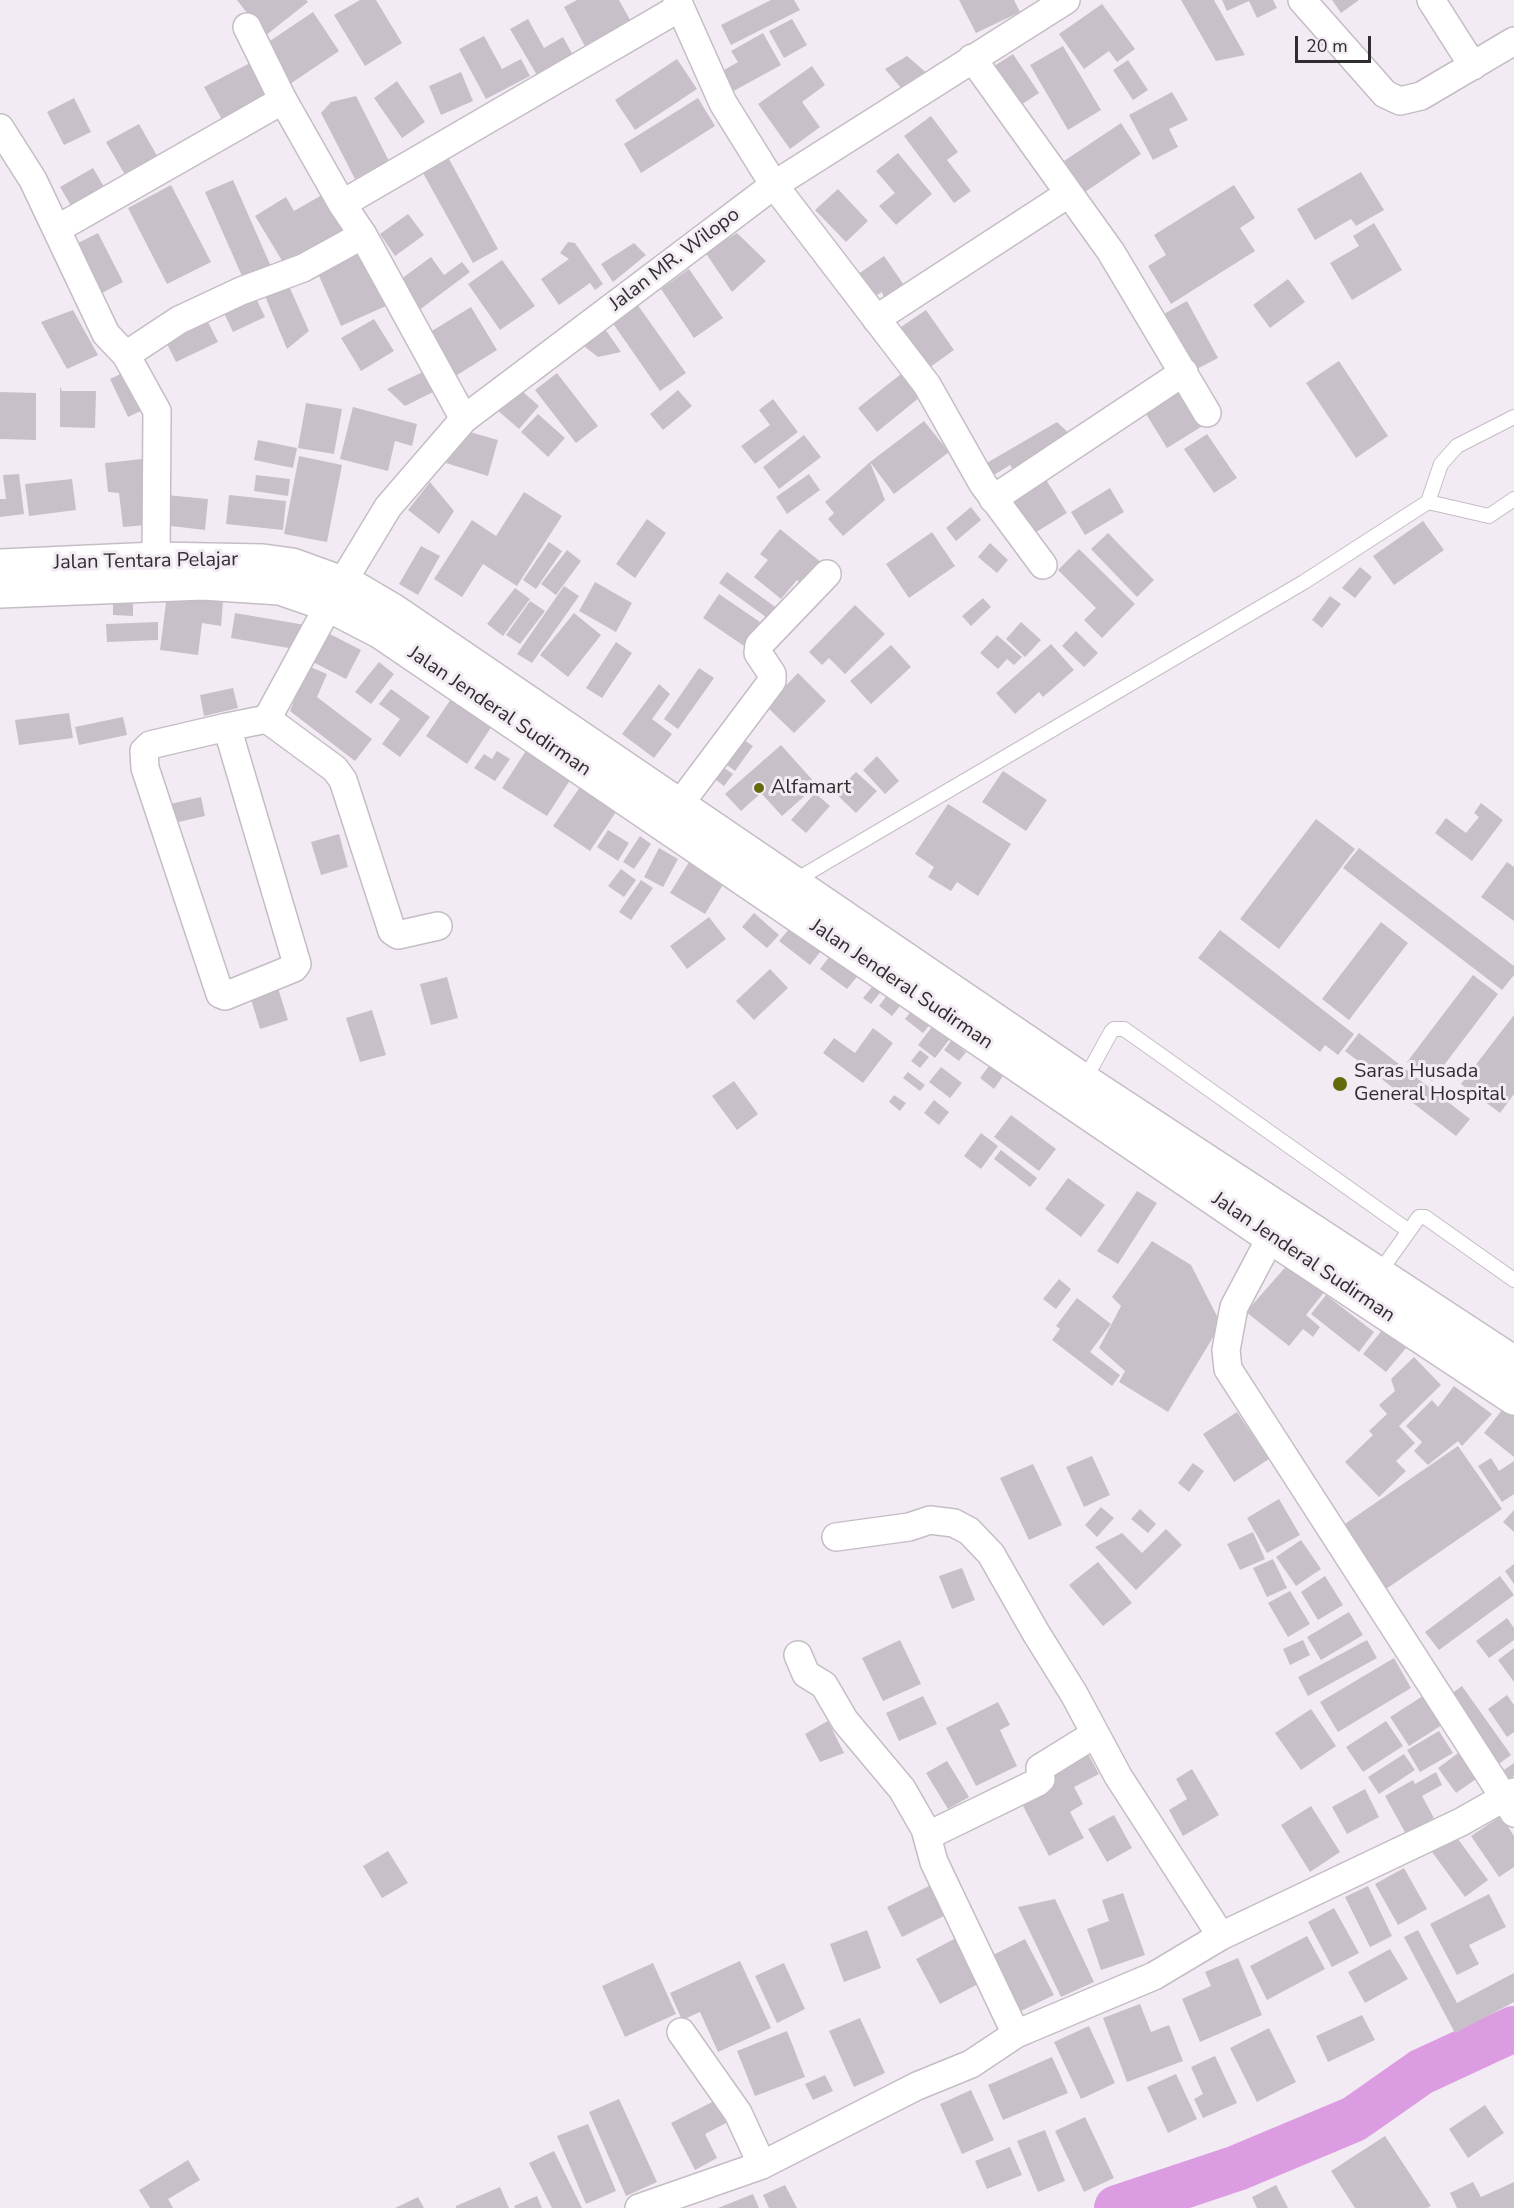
<!DOCTYPE html>
<html>
<head>
<meta charset="utf-8">
<style>
  body { margin:0 }
  #map { position:relative; width:1514px; height:2208px; overflow:hidden; background:#f3ebf3; font-family:"Nunito Sans",sans-serif }
  canvas { display:block }
  .scale { position:absolute; left:1295px; top:36px; width:76px; height:27px; box-sizing:border-box; border:3px solid #302d30; border-top:0; padding-left:8px; font-size:18px; line-height:21px; white-space:nowrap; color:#302d30; -webkit-text-stroke:4px #f3ebf3; paint-order:stroke }
</style>
</head>
<body>
<div id="map">
<canvas width="1514" height="2208"></canvas>
<div class="scale">20 m</div>
</div>
<script>
const context = document.querySelector('canvas').getContext('2d');
context.lineJoin = 'round';
const shape = rows => new Path2D(rows.map(r => 'M' + r).join(''));
function stroke(path, color, width, dash) { context.strokeStyle = color; context.lineWidth = width; context.lineCap = dash ? 'butt' : 'round'; context.setLineDash(dash || []); context.stroke(path); }
function paint(path, color) { context.fillStyle = color; context.fill(path, 'evenodd'); }
function drawText(font, color, halo, rows, align = 'center') {
  context.font = font + ' "Nunito Sans",sans-serif'; context.lineWidth = 6; context.setLineDash([]); context.textBaseline = 'middle'; context.strokeStyle = halo; context.fillStyle = color; for (const [text, x, y, turn = 0] of rows) {
    context.save(); context.translate(x, y); context.rotate((+turn || 0) * Math.PI / 180); context.textAlign = isNaN(turn) ? turn : align; if (halo) context.strokeText(text, 0, 0); context.fillText(text, 0, 0); context.restore();
  }
}
stroke(shape([
  [1117,2208,1237,2168,1354,2119,1421,2072,1514,2029]
]), '#dc9ce1', 46);
paint(shape([
  [237,0,306,0,308,2,265,36],
  [360,0,376,0,402,43,365,66,334,15],
  [577,0,619,0,634,27,588,52,564,7],
  [771,0,794,0,800,10,731,45,721,25],
  [959,0,1014,0,1020,12,976,33],
  [1181,0,1214,0,1245,55,1216,61],
  [1222,0,1273,0,1277,8,1257,18,1249,1,1227,11],
  [1332,0,1359,0,1341,13],
  [1102,4,1135,49,1117,62,1109,51,1084,69,1059,34],
  [313,12,339,51,290,84,264,45],
  [528,19,544,48,563,37,574,57,538,77,510,29],
  [792,19,807,45,784,58,769,31],
  [763,33,781,65,730,93,719,73,738,62,731,51],
  [484,36,502,69,521,59,530,76,486,99,459,49],
  [1063,46,1101,110,1068,130,1030,65],
  [1013,54,1039,93,1015,109,988,70],
  [907,56,929,75,901,88,885,69],
  [677,59,697,89,635,130,615,100],
  [1128,60,1148,90,1133,100,1113,70],
  [250,63,271,100,225,125,204,87],
  [812,66,825,85,802,102,820,127,790,149,758,104],
  [461,72,473,101,441,115,429,86],
  [397,81,425,122,402,138,374,98],
  [1172,92,1188,120,1169,129,1178,147,1153,160,1129,115],
  [356,96,389,161,355,179,321,113,331,102],
  [74,98,91,132,64,145,47,112],
  [698,98,715,126,641,173,624,144],
  [931,116,958,152,947,160,971,191,954,203,904,136],
  [1121,123,1141,154,1085,192,1064,161],
  [139,124,160,161,128,180,106,142],
  [898,153,932,194,896,225,879,206,895,193,876,171],
  [449,159,498,249,473,263,423,173],
  [93,168,106,190,73,209,60,187],
  [1361,172,1384,210,1356,226,1351,219,1315,240,1297,209],
  [233,180,273,271,245,283,205,192],
  [171,185,211,262,167,284,128,208],
  [1234,185,1255,218,1240,228,1255,251,1171,304,1148,266,1166,255,1154,235],
  [838,189,868,221,846,242,815,210],
  [322,195,345,234,287,269,255,216,286,197,294,211],
  [408,214,424,235,395,256,380,234],
  [1374,223,1402,270,1352,300,1330,263,1359,246,1353,236],
  [98,233,123,282,100,294,74,245],
  [737,233,766,261,732,292,705,252],
  [568,242,575,243,603,284,595,290,590,283,559,305,541,279,569,259,560,253],
  [634,243,646,255,613,282,601,264],
  [361,249,386,306,341,326,316,269],
  [884,256,906,288,885,301,882,292,869,300,854,277],
  [431,257,444,275,462,262,470,272,414,314,393,285],
  [502,260,535,306,500,330,468,284],
  [689,269,723,318,694,338,661,289],
  [1288,279,1305,302,1270,328,1253,305],
  [289,286,309,331,287,349,265,296],
  [254,294,265,317,233,332,222,309],
  [1187,301,1218,358,1193,371,1162,315],
  [637,304,686,373,660,391,612,322],
  [471,307,497,350,454,377,427,334],
  [73,310,98,355,67,369,41,322],
  [926,310,954,350,926,370,898,329],
  [374,319,394,351,361,371,341,338],
  [207,320,218,342,176,362,165,340],
  [603,326,621,352,598,357,580,343],
  [1339,361,1388,436,1356,458,1306,383],
  [129,370,147,408,128,417,110,379],
  [423,372,433,392,405,406,387,389],
  [557,373,598,426,576,443,535,390],
  [901,374,920,397,877,432,858,408],
  [1183,379,1209,422,1167,448,1143,409],
  [516,386,539,406,519,429,496,409],
  [60,387,62,391,96,391,95,428,60,427],
  [678,390,692,406,663,430,650,414],
  [0,392,36,393,36,440,0,439],
  [773,399,798,432,755,464,741,446,770,425,759,410],
  [306,403,342,409,334,454,298,448],
  [353,407,417,424,412,446,395,441,388,471,340,459],
  [538,414,565,438,548,457,521,432],
  [924,421,949,452,894,494,870,462,885,500,843,536,828,519,834,513,825,502,870,462],
  [1057,422,1074,438,1016,474,1010,465,989,478,985,464],
  [466,431,498,440,488,476,446,463],
  [1207,434,1237,478,1214,493,1184,449],
  [804,435,821,457,779,489,763,467],
  [258,440,297,448,293,468,254,460],
  [299,456,342,465,327,542,284,534],
  [142,459,147,525,123,527,119,493,108,492,105,463],
  [19,474,24,514,0,517,0,499,6,499,3,475],
  [809,474,820,490,787,514,776,497],
  [256,475,290,479,288,496,254,491],
  [1043,475,1067,513,1033,534,1009,497],
  [72,479,76,510,29,516,25,484],
  [430,482,454,511,439,534,408,510],
  [1110,488,1124,512,1085,535,1071,512],
  [524,492,562,516,517,586,483,564,462,597,434,579,472,520,496,536],
  [166,495,208,499,205,530,163,525],
  [229,495,286,501,283,530,226,524],
  [971,507,981,520,956,541,946,528],
  [647,519,666,533,635,578,616,564],
  [1423,521,1444,550,1394,585,1373,556],
  [780,529,827,567,808,590,797,580,781,599,754,577,768,560,760,554],
  [932,532,955,566,909,598,886,564],
  [1108,533,1154,580,1137,597,1091,549],
  [549,542,562,551,536,589,523,580],
  [990,543,1008,560,997,573,978,557],
  [421,546,440,556,418,595,399,584],
  [1079,549,1135,604,1102,638,1084,620,1096,608,1058,570],
  [567,550,581,561,556,595,541,584],
  [1360,567,1372,577,1355,598,1342,588],
  [727,572,778,609,770,620,719,583],
  [595,582,632,603,616,632,579,611],
  [564,586,579,596,532,663,517,654],
  [515,588,530,599,503,636,487,624],
  [719,594,760,622,744,646,703,618],
  [167,595,223,602,221,626,202,623,198,655,160,650],
  [1330,596,1341,604,1322,628,1312,620],
  [983,598,991,607,971,626,962,616],
  [530,601,545,611,520,644,506,635],
  [113,602,133,602,133,616,113,615],
  [855,605,885,634,845,674,829,658,822,665,809,652],
  [235,613,305,625,300,650,231,638],
  [574,613,601,635,568,677,540,655],
  [158,622,158,640,107,642,106,624],
  [1021,622,1041,640,1025,657,1006,639],
  [1076,631,1098,653,1084,667,1062,646],
  [328,633,361,650,346,679,313,662],
  [997,635,1022,657,1014,665,1007,659,998,669,980,653],
  [616,642,632,653,602,698,586,688],
  [1051,644,1074,670,1043,697,1039,692,1015,714,996,693],
  [891,645,911,667,871,704,850,681],
  [379,662,394,674,371,704,355,692],
  [308,666,327,674,317,697,372,739,355,761,290,711],
  [699,668,714,678,678,729,664,719],
  [798,673,826,701,794,733,766,706],
  [659,684,670,694,652,719,672,734,654,758,622,734],
  [233,688,238,708,204,716,200,695],
  [391,689,430,717,400,757,382,744,400,719,379,704],
  [453,696,494,723,467,764,426,736],
  [69,713,73,738,19,745,15,720],
  [123,717,127,735,79,745,75,727],
  [741,738,753,746,735,771,723,762],
  [781,745,817,785,782,816,761,793,741,811,725,794],
  [529,746,574,774,547,816,502,788],
  [497,751,510,759,495,781,474,768,484,754,492,759],
  [877,756,899,781,885,794,863,770],
  [720,765,733,774,724,786,711,776],
  [1003,771,1047,800,1026,831,982,802],
  [856,772,877,791,856,813,835,793],
  [580,787,616,812,590,851,553,826],
  [815,793,830,806,806,833,791,820],
  [201,797,205,816,174,823,170,804],
  [1481,803,1503,820,1472,861,1435,833,1446,818,1466,833,1479,817,1474,813],
  [948,804,1011,844,978,896,957,882,951,891,928,877,934,867,915,854],
  [1316,819,1355,849,1279,949,1240,919],
  [608,830,629,843,618,861,597,847],
  [339,834,348,867,321,875,311,842],
  [640,836,651,844,634,869,623,862],
  [659,848,678,859,663,887,644,877],
  [1359,848,1514,966,1514,975,1502,990,1343,868],
  [689,862,724,883,705,914,670,893],
  [1507,862,1514,867,1514,921,1481,897],
  [621,869,636,880,624,897,608,886],
  [641,880,653,888,631,920,619,912],
  [754,913,779,935,767,948,742,927],
  [709,917,726,939,687,969,670,946],
  [1381,922,1408,943,1349,1020,1322,999],
  [790,928,821,951,810,965,779,941],
  [1220,930,1354,1034,1338,1055,1325,1045,1320,1052,1198,958],
  [833,952,860,973,847,989,820,969],
  [770,969,788,988,754,1020,736,1001],
  [1473,975,1498,994,1432,1081,1407,1062],
  [447,977,458,1018,431,1025,420,984],
  [875,983,883,989,871,1004,863,998],
  [278,988,288,1020,260,1029,250,996],
  [891,990,905,1000,892,1016,879,1006],
  [913,1009,931,1023,923,1033,905,1019],
  [372,1010,386,1055,360,1062,346,1018],
  [1514,1015,1514,1094,1500,1113,1461,1084],
  [935,1023,952,1036,935,1058,918,1045],
  [873,1028,893,1043,863,1083,823,1053,834,1038,855,1053],
  [1359,1033,1470,1119,1456,1136,1345,1051],
  [951,1041,966,1052,959,1061,944,1050],
  [920,1050,929,1057,920,1068,911,1061],
  [989,1066,1003,1076,994,1089,980,1078],
  [941,1067,962,1083,950,1098,929,1082],
  [908,1072,925,1085,920,1091,903,1078],
  [734,1081,758,1114,737,1130,712,1096],
  [894,1095,906,1103,900,1111,889,1102],
  [934,1100,949,1112,939,1125,924,1113],
  [1011,1115,1056,1149,1039,1171,994,1137],
  [981,1133,998,1146,981,1169,964,1156],
  [1001,1150,1037,1178,1030,1187,994,1159],
  [1068,1178,1105,1205,1081,1237,1045,1209],
  [1137,1191,1157,1203,1118,1264,1097,1251],
  [1152,1241,1191,1265,1221,1324,1168,1412,1119,1382,1125,1371,1099,1348,1121,1306,1112,1297],
  [1289,1263,1325,1291,1306,1315,1320,1327,1313,1337,1303,1329,1289,1346,1246,1312],
  [1059,1279,1071,1289,1056,1309,1043,1299],
  [1326,1295,1374,1332,1359,1352,1311,1314],
  [1077,1298,1111,1324,1090,1352,1120,1375,1112,1386,1052,1340,1060,1329,1056,1326],
  [1383,1329,1406,1348,1386,1372,1363,1354],
  [1414,1357,1441,1385,1399,1426,1415,1443,1396,1461,1406,1471,1379,1497,1345,1462,1373,1435,1369,1431,1387,1414,1379,1405,1395,1391,1391,1379],
  [1454,1386,1492,1414,1462,1446,1458,1441,1428,1465,1414,1451,1422,1442,1406,1426,1432,1400,1438,1407],
  [1506,1405,1514,1411,1514,1457,1484,1433],
  [1237,1412,1269,1459,1234,1482,1203,1434],
  [1458,1446,1502,1509,1386,1589,1342,1526],
  [1092,1456,1110,1495,1084,1507,1066,1467],
  [1491,1458,1499,1471,1514,1461,1514,1494,1502,1502,1478,1466],
  [1193,1463,1204,1471,1189,1492,1178,1483],
  [1033,1464,1062,1525,1029,1540,1000,1478],
  [1279,1499,1300,1535,1267,1553,1247,1518],
  [1101,1507,1114,1518,1097,1537,1085,1525],
  [1140,1509,1156,1524,1148,1533,1131,1519],
  [1514,1510,1514,1532,1503,1522],
  [1166,1529,1182,1545,1136,1590,1095,1547,1122,1533,1142,1553],
  [1253,1532,1265,1559,1240,1570,1227,1544],
  [1301,1540,1321,1569,1296,1586,1276,1557],
  [1273,1559,1287,1588,1267,1597,1253,1568],
  [1098,1562,1132,1603,1103,1626,1069,1585],
  [1514,1564,1514,1584,1505,1571],
  [962,1568,975,1600,952,1609,939,1576],
  [1325,1576,1343,1605,1318,1620,1301,1592],
  [1500,1576,1514,1595,1439,1650,1425,1632],
  [1290,1591,1310,1624,1288,1637,1268,1603],
  [1349,1612,1363,1635,1321,1660,1307,1637],
  [1507,1618,1514,1628,1514,1640,1489,1658,1476,1641],
  [900,1640,921,1684,883,1701,862,1658],
  [1303,1640,1310,1655,1290,1665,1283,1649],
  [1367,1640,1377,1658,1308,1696,1298,1677],
  [1514,1648,1514,1682,1498,1660],
  [1394,1658,1411,1688,1338,1732,1320,1702],
  [1462,1686,1511,1755,1496,1766,1447,1697],
  [1507,1695,1514,1705,1514,1732,1507,1737,1488,1709],
  [923,1696,937,1724,899,1741,886,1713],
  [1423,1696,1442,1725,1409,1746,1390,1717],
  [998,1702,1010,1725,1000,1730,1017,1766,976,1786,946,1728],
  [1311,1709,1336,1746,1301,1770,1275,1733],
  [828,1721,844,1753,820,1762,805,1734],
  [1386,1721,1403,1746,1363,1772,1346,1747],
  [1439,1731,1453,1753,1420,1772,1407,1750],
  [1461,1751,1479,1777,1456,1793,1438,1768],
  [1087,1752,1099,1774,1074,1787,1083,1804,1070,1812,1084,1838,1049,1856,1022,1804,1054,1787,1047,1774],
  [1404,1754,1415,1770,1379,1794,1368,1777],
  [947,1761,969,1797,948,1809,926,1773],
  [1514,1763,1514,1776,1507,1780,1501,1772],
  [1192,1769,1219,1815,1183,1836,1169,1810,1187,1799,1176,1779],
  [1436,1772,1442,1785,1422,1796,1434,1818,1406,1834,1385,1796,1413,1780,1415,1784],
  [1365,1789,1379,1817,1347,1834,1332,1807],
  [1311,1806,1340,1852,1310,1872,1281,1825],
  [1114,1815,1132,1848,1107,1862,1088,1829],
  [1501,1816,1514,1836,1514,1867,1499,1877,1471,1836],
  [1455,1835,1488,1880,1465,1897,1432,1852],
  [388,1851,408,1883,382,1898,363,1866],
  [1404,1868,1427,1909,1398,1925,1375,1884],
  [935,1883,950,1913,902,1937,887,1907],
  [1368,1886,1392,1936,1370,1947,1345,1897],
  [1123,1893,1145,1955,1101,1970,1087,1929,1109,1921,1102,1900],
  [1489,1894,1506,1927,1469,1945,1479,1964,1457,1975,1430,1924],
  [1055,1899,1094,1982,1061,1997,1018,1907],
  [1334,1908,1359,1953,1332,1967,1308,1922],
  [867,1930,881,1968,844,1982,830,1944],
  [1418,1930,1457,2003,1514,1973,1514,2002,1455,2033,1404,1937],
  [1307,1936,1325,1969,1267,2000,1250,1966],
  [956,1938,980,1983,940,2004,916,1959],
  [1025,1939,1054,1995,1019,2012,991,1956],
  [1390,1949,1408,1979,1365,2003,1348,1972],
  [1238,1958,1262,2015,1200,2042,1182,1999,1211,1986,1205,1972],
  [740,1961,771,2028,718,2052,700,2012,682,2020,670,1993],
  [653,1963,676,2014,625,2037,602,1986],
  [784,1963,805,2009,777,2023,755,1976],
  [1140,2004,1151,2032,1169,2025,1183,2061,1127,2082,1103,2018],
  [1362,2015,1375,2040,1328,2062,1316,2036],
  [860,2018,885,2073,854,2087,829,2031],
  [1089,2026,1115,2083,1081,2099,1054,2042],
  [1269,2028,1296,2082,1257,2102,1230,2048],
  [787,2031,805,2077,755,2096,737,2051],
  [1215,2056,1237,2103,1203,2118,1194,2099,1203,2094,1191,2067],
  [1052,2057,1068,2093,1003,2120,988,2085],
  [1176,2074,1197,2119,1168,2133,1147,2087],
  [825,2075,833,2091,813,2100,805,2084],
  [971,2090,994,2140,962,2154,940,2104],
  [619,2099,657,2182,626,2196,589,2112],
  [718,2099,730,2121,705,2134,717,2158,695,2170,671,2123],
  [1485,2105,1504,2133,1468,2158,1449,2129],
  [1085,2117,1114,2178,1084,2192,1055,2131],
  [588,2124,616,2191,586,2204,557,2136],
  [1045,2130,1065,2181,1038,2192,1017,2141],
  [1385,2136,1431,2206,1427,2208,1355,2208,1331,2171],
  [1010,2147,1022,2175,987,2189,975,2161],
  [554,2151,582,2208,552,2208,529,2163],
  [188,2160,200,2180,168,2199,173,2208,150,2208,139,2190],
  [1473,2182,1481,2197,1514,2182,1514,2208,1457,2208,1450,2193],
  [785,2185,797,2208,769,2208,763,2195],
  [1276,2185,1288,2208,1257,2208,1252,2197],
  [500,2187,509,2208,456,2208,456,2206],
  [753,2194,759,2208,718,2208],
  [537,2196,542,2208,515,2208,514,2206],
  [418,2197,424,2208,395,2208]
]), '#c8c0c8');
const lane = shape([
  [1428,502,1441,464,1457,446,1514,417],
  [794,881,1304,582,1428,502,1489,516,1514,499],
  [1084,1081,1111,1032,1114,1029,1124,1029,1409,1231,1419,1217,1425,1217,1514,1280],
  [1379,1273,1409,1231]
]);
const street = shape([
  [677,0,723,103,774,185,927,385,983,484,1043,565],
  [1302,0,1385,94,1400,101,1421,96,1514,41],
  [1431,0,1473,66],
  [247,27,283,100,342,204,363,235,464,419],
  [972,58,1111,252,1207,413],
  [0,128,33,180,106,334,126,355,157,411,156,559],
  [342,204,679,8],
  [57,229,283,100],
  [876,319,1068,194],
  [126,355,179,320,241,291,303,268,363,235],
  [993,499,1184,372],
  [342,583,388,507,464,419,774,185,1066,0],
  [267,719,335,769,343,780,392,931,398,935,438,926],
  [227,727,297,964,294,968,225,996,220,994,145,768,144,751,150,745,227,727,267,719,329,605],
  [679,805,772,681,772,674,758,653,759,645,827,574],
  [1271,1237,1234,1307,1226,1350,1228,1369,1514,1813],
  [836,1537,909,1527,930,1520,954,1523,969,1531,991,1554,1036,1633,1074,1694,1118,1776,1221,1936],
  [798,1655,806,1674,824,1685,845,1721,902,1789,925,1829,934,1862,1016,2034],
  [927,1836,1038,1782,1041,1779,1040,1768,1095,1734],
  [681,2032,738,2113,762,2165],
  [639,2208,762,2165,917,2086,971,2064,1016,2034,1154,1976,1221,1936,1461,1822,1514,1792]
]);
const secondary = shape([
  [0,566,156,559,263,561,292,565,353,587,392,610,1084,1081,1514,1363],
  [0,591,203,583,280,588,329,605,381,632,1271,1237,1514,1398]
]);
stroke(lane, '#c5bdc5', 16);
stroke(street, '#c5bdc5', 30);
stroke(secondary, '#c5bdc5', 36);
stroke(lane, '#fff', 14);
stroke(street, '#fff', 27);
stroke(secondary, '#fff', 33);
for (const [x, y, r, color] of [
  [759,788,6,"#636a0c"],
  [1340,1084,8,"#636a0c"]
]) { const dot = new Path2D(); dot.arc(x, y, r, 0, 2 * Math.PI); context.fillStyle = color; context.fill(dot); stroke(dot, '#f3ebf3', 2); }
drawText('20px', '#302d30', '#f3ebf3', [
  ["Jalan MR. Wilopo",675,260,-37],
  ["Jalan Tentara Pelajar",146,562,-1],
  ["Jalan Jenderal Sudirman",499,712,34],
  ["Jalan Jenderal Sudirman",901,985,34],
  ["Jalan Jenderal Sudirman",1303,1258,34]
]);
drawText('20px', '#302d30', '#f3ebf3', [
  ["Alfamart",771,788],
  ["Saras Husada",1354,1072],
  ["General Hospital",1354,1095]
], 'left');
</script>
</body>
</html>
